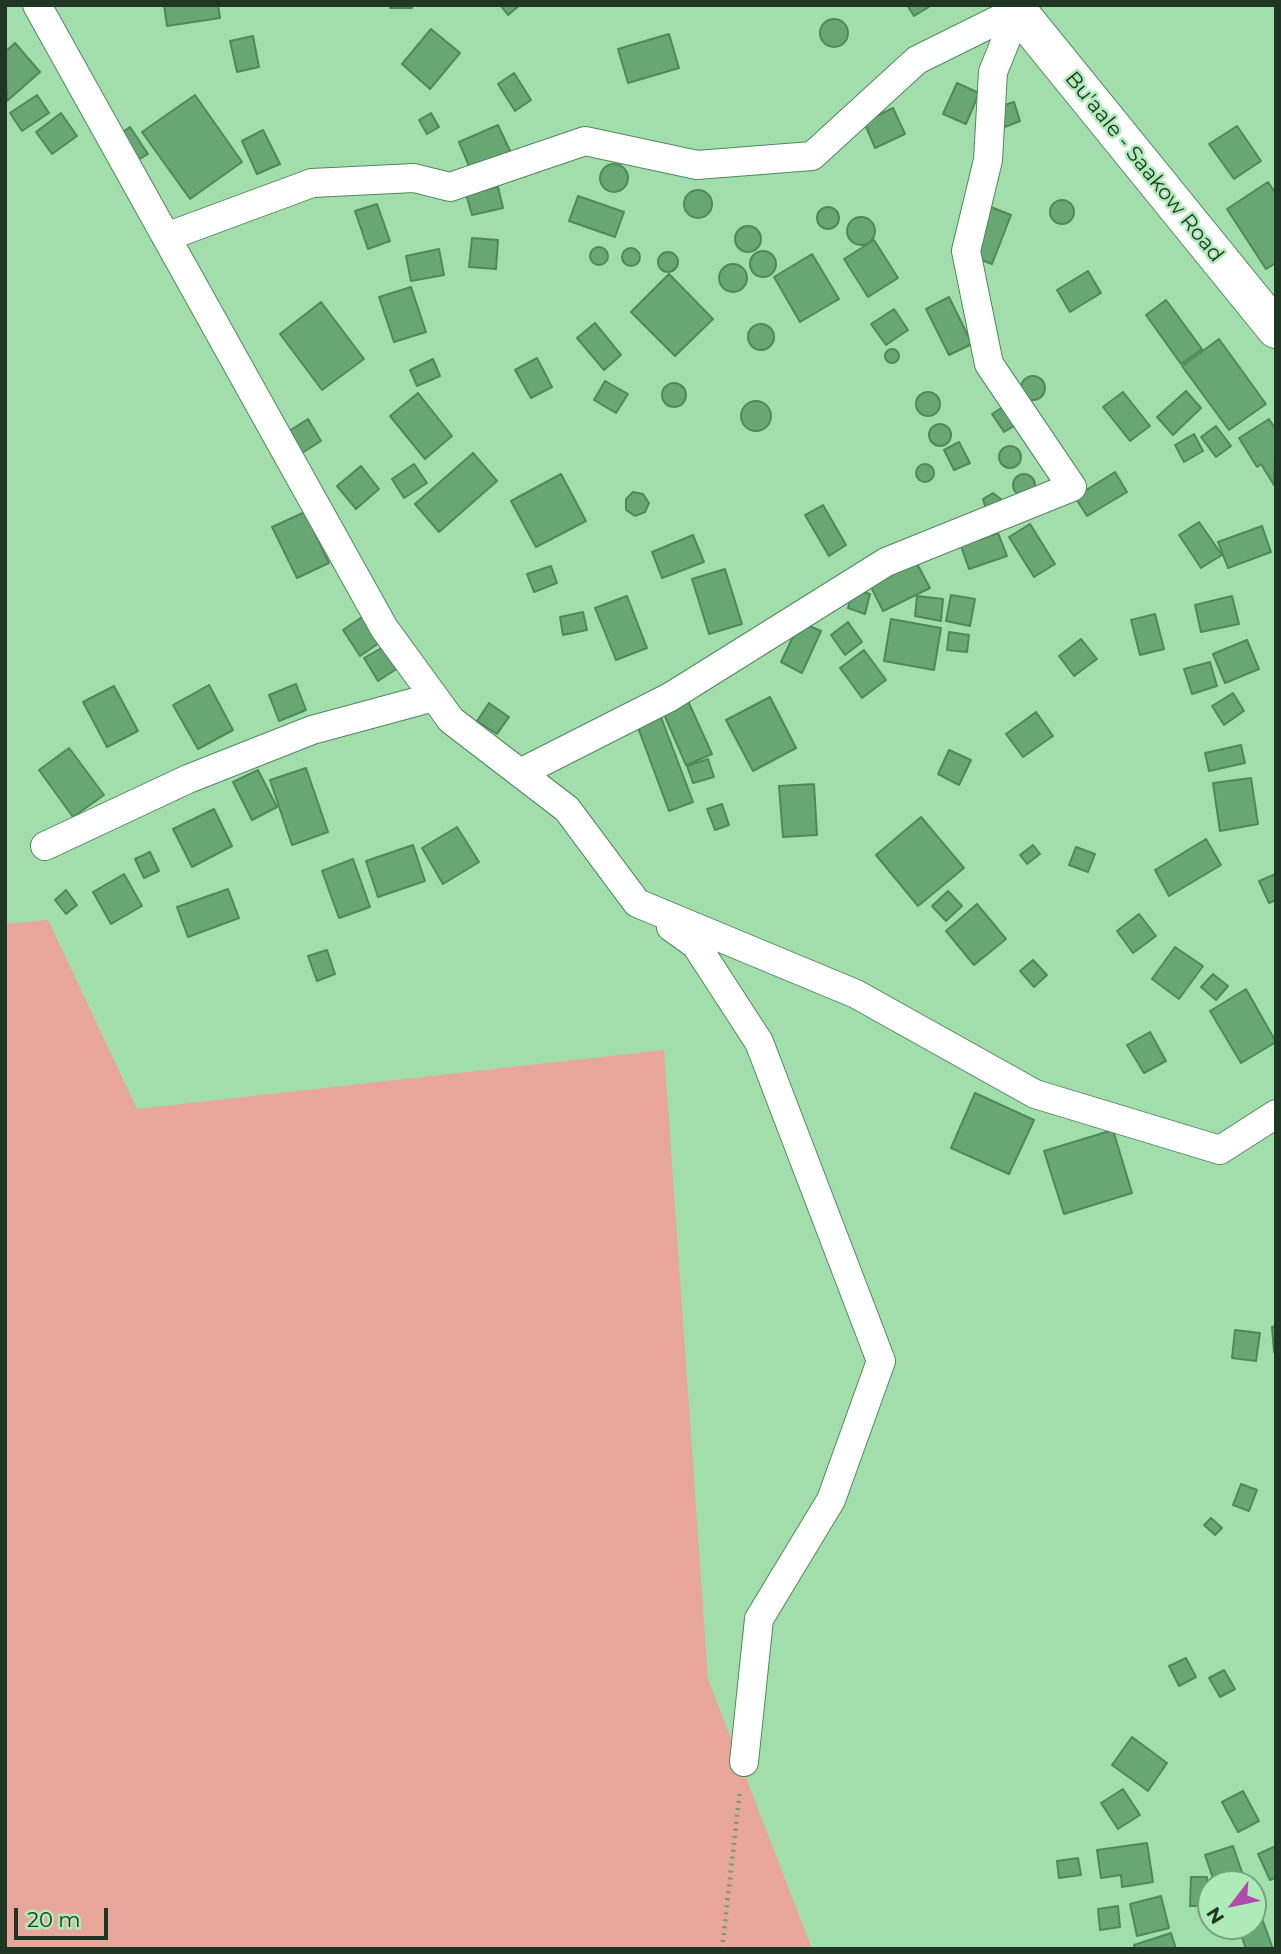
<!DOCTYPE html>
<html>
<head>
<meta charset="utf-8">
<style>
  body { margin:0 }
  #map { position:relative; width:1281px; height:1954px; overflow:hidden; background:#a2deac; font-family:Montserrat,sans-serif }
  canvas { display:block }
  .frame { position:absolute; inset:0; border:7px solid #1e3623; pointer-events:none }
  .north { position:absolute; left:1197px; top:1870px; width:70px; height:70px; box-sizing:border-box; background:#afebb9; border:2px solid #75a37d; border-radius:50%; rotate:238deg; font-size:19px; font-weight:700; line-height:28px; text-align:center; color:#1e3623 }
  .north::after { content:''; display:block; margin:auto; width:24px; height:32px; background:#b24aad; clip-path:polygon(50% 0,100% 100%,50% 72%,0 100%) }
  .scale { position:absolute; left:14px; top:1908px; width:94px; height:32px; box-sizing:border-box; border:4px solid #1e3623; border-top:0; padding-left:9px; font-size:21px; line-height:24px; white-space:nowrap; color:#1e3623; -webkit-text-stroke:5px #afebb9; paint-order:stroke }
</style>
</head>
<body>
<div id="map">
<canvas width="1281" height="1954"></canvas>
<div class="frame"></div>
<div class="north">N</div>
<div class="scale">20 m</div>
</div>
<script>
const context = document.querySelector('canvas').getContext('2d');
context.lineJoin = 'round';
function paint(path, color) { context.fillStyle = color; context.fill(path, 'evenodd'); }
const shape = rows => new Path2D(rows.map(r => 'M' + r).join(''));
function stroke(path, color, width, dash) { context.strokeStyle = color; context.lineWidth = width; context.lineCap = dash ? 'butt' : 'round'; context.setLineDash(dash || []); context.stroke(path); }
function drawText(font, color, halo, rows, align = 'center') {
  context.font = font + ' Montserrat,sans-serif'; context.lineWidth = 5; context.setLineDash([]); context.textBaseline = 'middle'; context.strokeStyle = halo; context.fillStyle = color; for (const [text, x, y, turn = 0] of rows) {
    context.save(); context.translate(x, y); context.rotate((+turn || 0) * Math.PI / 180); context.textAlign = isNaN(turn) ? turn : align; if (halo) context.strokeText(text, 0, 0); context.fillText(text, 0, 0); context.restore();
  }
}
paint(shape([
  [48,920,137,1109,664,1050,708,1679,812,1949,5,1949,5,924]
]), '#e9a69a');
const building = shape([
  [164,5,218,5,220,18,167,26,164,5],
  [390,5,412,5,412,8,390,8,390,5],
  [500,5,520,5,508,15,500,5],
  [907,5,932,5,914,16,907,5],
  '820 33a14 14 0 1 1 28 0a14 14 0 1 1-28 0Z',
  [431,29,460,53,430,89,402,64,431,29],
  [669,34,679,68,628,83,618,49,669,34],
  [253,36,259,67,237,72,230,41,253,36],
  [15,43,40,72,7,101,5,52,15,43],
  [514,73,531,100,515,111,498,84,514,73],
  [957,83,979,93,966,124,943,114,957,83],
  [37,95,49,113,22,131,10,113,37,95],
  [195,95,242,162,190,199,142,132,195,95],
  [1014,102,1020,121,1000,129,992,109,1014,102],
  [893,108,905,134,875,148,864,122,893,108],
  [61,113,77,136,52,154,36,132,61,113],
  [431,113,439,127,427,134,419,120,431,113],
  [498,125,511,153,471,171,459,142,498,125],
  [1237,126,1261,161,1234,179,1209,144,1237,126],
  [130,127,148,154,133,163,115,137,130,127],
  [263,130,280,164,257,174,242,141,263,130],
  '600 178a14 14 0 1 1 28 0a14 14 0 1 1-28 0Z',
  [1268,182,1276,194,1276,263,1266,269,1227,209,1268,182],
  [498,187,503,208,472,215,466,194,498,187],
  '684 204a14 14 0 1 1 28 0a14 14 0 1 1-28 0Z',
  [578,196,624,212,615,237,569,221,578,196],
  '1050 212a12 12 0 1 1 24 0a12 12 0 1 1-24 0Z',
  [377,204,390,241,368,249,355,211,377,204],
  [988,206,1011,215,992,264,969,255,988,206],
  '817 218a11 11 0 1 1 22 0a11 11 0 1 1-22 0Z',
  '847 231a14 14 0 1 1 28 0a14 14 0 1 1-28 0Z',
  '735 239a13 13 0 1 1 26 0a13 13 0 1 1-26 0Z',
  [472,238,498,240,496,269,469,267,472,238],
  [874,240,898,278,868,297,844,259,874,240],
  '590 256a9 9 0 1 1 18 0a9 9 0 1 1-18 0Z',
  '622 257a9 9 0 1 1 18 0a9 9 0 1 1-18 0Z',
  [439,249,444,275,411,281,406,256,439,249],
  '750 264a13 13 0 1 1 26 0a13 13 0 1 1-26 0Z',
  '658 262a10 10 0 1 1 20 0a10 10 0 1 1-20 0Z',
  [812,254,839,299,800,322,774,277,812,254],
  '719 278a14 14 0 1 1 28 0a14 14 0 1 1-28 0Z',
  [1088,271,1101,293,1070,312,1057,290,1088,271],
  [669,274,713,319,675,356,631,312,669,274],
  [411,287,426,332,394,342,379,297,411,287],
  [949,297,972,344,949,355,926,309,949,297],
  [1166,300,1202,349,1181,364,1146,315,1166,300],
  [321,302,364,359,322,390,280,334,321,302],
  [894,309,908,330,886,345,871,324,894,309],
  [595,323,621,355,604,370,577,338,595,323],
  '748 337a13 13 0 1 1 26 0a13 13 0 1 1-26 0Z',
  [1219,339,1266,404,1229,430,1182,366,1219,339],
  '885 356a7 7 0 1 1 14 0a7 7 0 1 1-14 0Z',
  [537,358,552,387,531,398,515,370,537,358],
  [433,359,440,376,417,386,410,370,433,359],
  '1021 388a12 12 0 1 1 24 0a12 12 0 1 1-24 0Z',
  [605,381,628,394,616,413,594,400,605,381],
  '662 395a12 12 0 1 1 24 0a12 12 0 1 1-24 0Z',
  [1186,391,1201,408,1173,435,1157,417,1186,391],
  [1123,392,1150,426,1130,441,1103,407,1123,392],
  '916 404a12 12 0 1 1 24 0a12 12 0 1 1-24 0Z',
  [418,393,452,436,425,459,390,416,418,393],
  '741 416a15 15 0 1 1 30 0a15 15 0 1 1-30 0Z',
  [1009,403,1021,422,1004,432,992,414,1009,403],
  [308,419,321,441,302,453,289,431,308,419],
  [1269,419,1276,430,1274,485,1261,464,1257,467,1239,438,1269,419],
  '929 435a11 11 0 1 1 22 0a11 11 0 1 1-22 0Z',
  [1216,426,1231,446,1216,457,1201,437,1216,426],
  [1194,434,1203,451,1184,462,1175,445,1194,434],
  [959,442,970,463,954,470,944,450,959,442],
  '999 457a11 11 0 1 1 22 0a11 11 0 1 1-22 0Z',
  [473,453,497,481,439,532,415,504,473,453],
  [414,464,427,483,404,498,392,479,414,464],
  '916 473a9 9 0 1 1 18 0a9 9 0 1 1-18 0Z',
  [361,466,379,489,356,509,337,486,361,466],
  [1115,472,1127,492,1087,516,1075,497,1115,472],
  '1013 485a11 11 0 1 1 22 0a11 11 0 1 1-22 0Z',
  [561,474,586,521,536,547,511,501,561,474],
  [633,492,643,494,649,503,645,512,635,516,626,510,626,499,633,492],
  [993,493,1002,500,986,509,983,499,993,493],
  [823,505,846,545,829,556,805,515,823,505],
  [305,512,329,563,297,578,272,527,305,512],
  [1199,522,1222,555,1201,568,1179,535,1199,522],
  [1030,524,1055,564,1034,577,1009,537,1030,524],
  [1262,526,1271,552,1228,568,1218,542,1262,526],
  [998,533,1007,556,969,569,961,546,998,533],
  [693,535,704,562,662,578,652,552,693,535],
  [914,558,930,588,883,611,868,581,914,558],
  [551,566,557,583,534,592,527,574,551,566],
  [725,569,742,624,709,634,692,579,725,569],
  [853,589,870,594,865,614,848,608,853,589],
  [951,595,975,599,970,626,946,621,951,595],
  [627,596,647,648,616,660,595,608,627,596],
  [917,596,943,599,941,621,915,616,917,596],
  [1232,596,1239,624,1201,632,1195,605,1232,596],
  [583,612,587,630,563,635,560,617,583,612],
  [1155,614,1164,649,1140,655,1131,620,1155,614],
  [365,615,382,641,360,656,343,630,365,615],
  [891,619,941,628,934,670,884,661,891,619],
  [800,622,821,631,802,673,781,662,800,622],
  [848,622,862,642,845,655,831,635,848,622],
  [949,632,969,635,967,652,947,650,949,632],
  [1081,639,1097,659,1074,676,1059,656,1081,639],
  [1247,640,1259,669,1225,683,1213,654,1247,640],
  [385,646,398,668,378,681,364,658,385,646],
  [864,650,886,680,862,698,840,668,864,650],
  [1210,662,1217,686,1192,694,1184,669,1210,662],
  [296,684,306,710,279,721,269,695,296,684],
  [209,685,233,730,198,749,173,705,209,685],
  [114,686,138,731,107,747,83,702,114,686],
  [1233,693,1244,711,1224,725,1212,706,1233,693],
  [770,697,796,748,753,771,726,720,770,697],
  [688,701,712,754,686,765,663,712,688,701],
  [489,703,509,717,497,734,477,721,489,703],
  [1036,712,1053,736,1023,757,1006,734,1036,712],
  [661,717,693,802,669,811,637,725,661,717],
  [1241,745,1245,763,1209,771,1205,753,1241,745],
  [69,748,104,795,73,817,39,770,69,748],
  [949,750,971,760,959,785,938,774,949,750],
  [708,759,714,777,693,783,687,766,708,759],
  [306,768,328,832,292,845,270,780,306,768],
  [258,770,277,807,252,820,233,782,258,770],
  [1251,778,1258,824,1220,831,1213,783,1251,778],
  [814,784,817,835,783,837,779,786,814,784],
  [722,804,729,825,715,830,707,809,722,804],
  [214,809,232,846,192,867,173,829,214,809],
  [921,817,964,868,918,906,876,855,921,817],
  [457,827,479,862,443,884,422,848,457,827],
  [1206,839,1221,865,1169,896,1155,870,1206,839],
  [413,845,425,881,378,897,366,861,413,845],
  [1033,845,1040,854,1027,864,1020,855,1033,845],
  [1076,847,1095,854,1088,872,1069,865,1076,847],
  [150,852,159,871,144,878,135,859,150,852],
  [353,859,370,907,339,918,322,871,353,859],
  [124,874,142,906,111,924,93,892,124,874],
  [1276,874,1276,900,1269,903,1259,881,1276,874],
  [228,889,239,918,188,937,177,907,228,889],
  [66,890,77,905,66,914,55,900,66,890],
  [948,891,962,906,946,921,932,906,948,891],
  [977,904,1006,939,974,965,946,931,977,904],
  [1139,914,1156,936,1133,953,1117,931,1139,914],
  [1175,947,1203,966,1179,999,1152,979,1175,947],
  [327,950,335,974,317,981,308,956,327,950],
  [1033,960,1047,975,1034,987,1020,971,1033,960],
  [1213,974,1228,986,1216,1000,1201,987,1213,974],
  [1246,989,1276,1042,1241,1063,1210,1011,1246,989],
  [1150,1032,1166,1061,1144,1073,1127,1045,1150,1032],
  [975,1093,1034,1120,1009,1174,951,1148,975,1093],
  [1113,1130,1132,1193,1064,1214,1044,1151,1113,1130],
  [1276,1326,1276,1352,1274,1352,1272,1327,1276,1326],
  [1235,1330,1260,1333,1256,1361,1232,1358,1235,1330],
  [1241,1484,1257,1490,1249,1511,1233,1505,1241,1484],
  [1211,1518,1222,1528,1215,1535,1204,1525,1211,1518],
  [1186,1658,1196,1677,1179,1686,1169,1666,1186,1658],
  [1224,1670,1235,1689,1220,1697,1209,1678,1224,1670],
  [1132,1737,1167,1763,1148,1791,1112,1765,1132,1737],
  [1123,1789,1140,1815,1118,1829,1101,1803,1123,1789],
  [1243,1791,1259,1821,1238,1832,1222,1802,1243,1791],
  [1147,1843,1153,1882,1122,1887,1121,1875,1101,1878,1097,1850,1147,1843],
  [1233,1846,1246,1884,1215,1884,1205,1855,1233,1846],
  [1276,1846,1276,1877,1270,1880,1258,1854,1276,1846],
  [1078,1858,1081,1875,1059,1878,1057,1861,1078,1858],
  [1191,1877,1207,1877,1206,1906,1190,1906,1191,1877],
  [1161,1896,1169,1928,1137,1936,1130,1904,1161,1896],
  [1256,1902,1273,1949,1246,1949,1238,1926,1253,1926,1253,1903,1256,1902],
  [1118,1906,1120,1927,1100,1930,1098,1909,1118,1906],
  [1171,1933,1176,1949,1135,1949,1134,1945,1171,1933]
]);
paint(building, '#68a774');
stroke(building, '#4f885b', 2);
const street = shape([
  [37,5,384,628,451,720,567,809,637,903,856,994,1035,1094,1220,1150,1276,1114],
  [166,237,312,183,414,178,450,187,585,141,697,165,812,156,917,60,1018,10],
  [520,773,670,697,886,562,1072,487,989,364,966,251,988,160,993,72,1018,10,1017,5],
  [45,846,188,779,312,730,434,697],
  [671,927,696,945,759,1042,881,1361,831,1500,759,1619,744,1762]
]);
const secondary = shape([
  [1013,5,1276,329]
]);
stroke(street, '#4f885b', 30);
stroke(secondary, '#4f885b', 40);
stroke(shape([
  [722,1949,740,1791]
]), '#6f9d77', 4.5, [2, 5]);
stroke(street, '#fff', 28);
stroke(secondary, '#fff', 38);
drawText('21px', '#1e3623', '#afebb9', [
  ["Bu'aale - Saakow Road",1144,167,51]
]);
</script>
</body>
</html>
